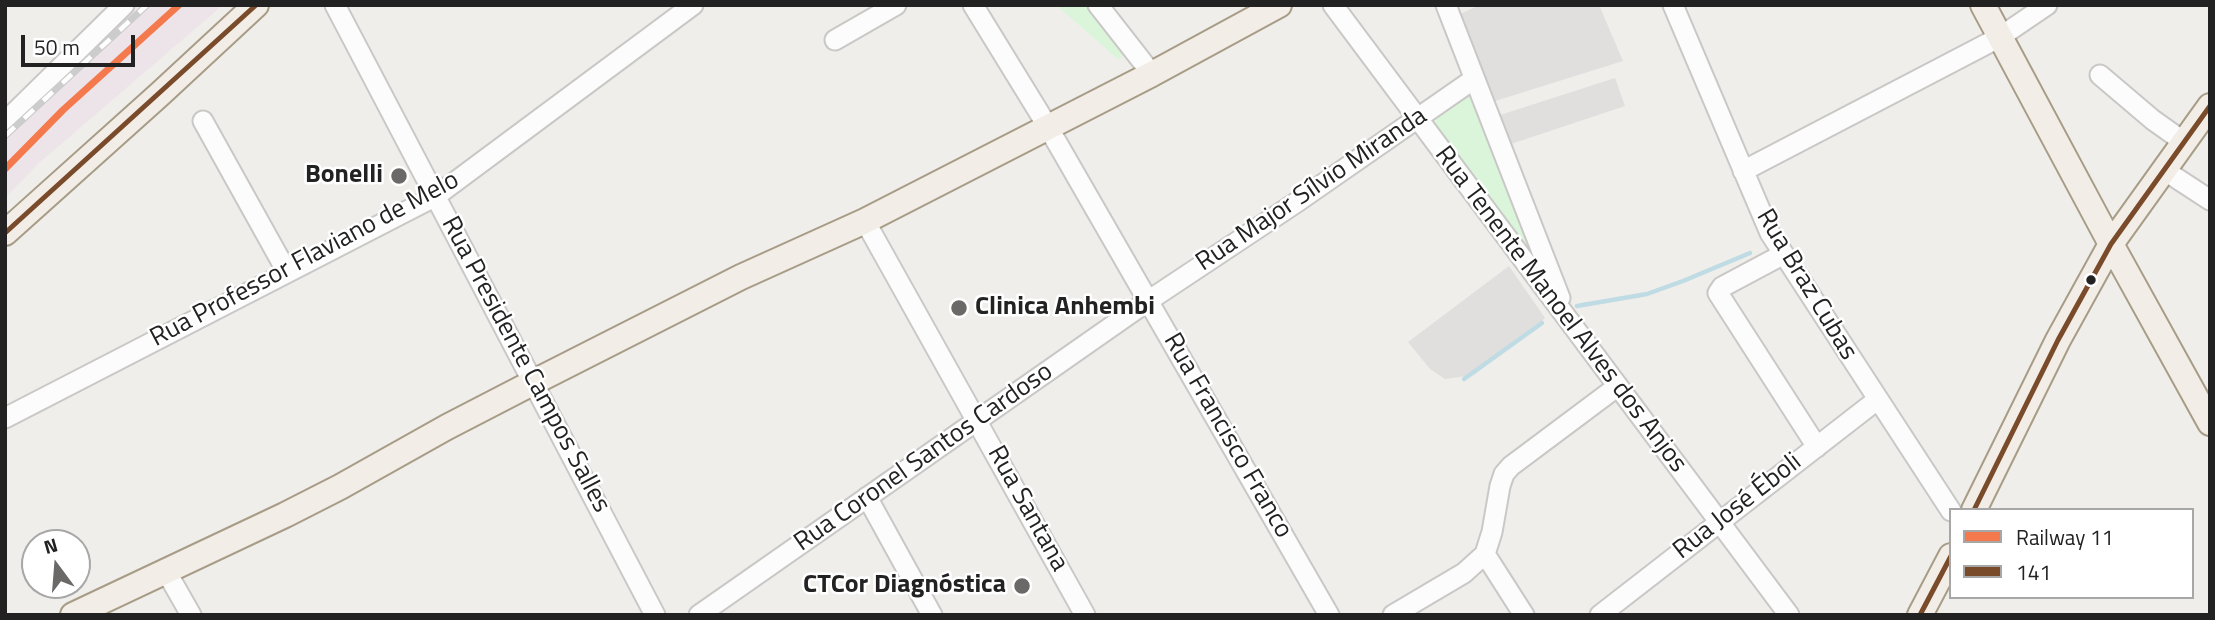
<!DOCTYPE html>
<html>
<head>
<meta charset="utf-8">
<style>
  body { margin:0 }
  #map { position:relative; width:2215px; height:620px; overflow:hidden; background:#f0eeeb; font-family:"Titillium Web",sans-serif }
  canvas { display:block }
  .frame { position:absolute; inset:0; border:7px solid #222; pointer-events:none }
  .legend { position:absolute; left:1949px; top:508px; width:245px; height:91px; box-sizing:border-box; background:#fff; border:2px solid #a7a7a7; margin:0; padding:9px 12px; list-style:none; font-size:21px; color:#222 }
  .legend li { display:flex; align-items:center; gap:14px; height:35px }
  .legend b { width:35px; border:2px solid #a7a7a7 }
  .north { position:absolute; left:21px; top:529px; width:70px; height:70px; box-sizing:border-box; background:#fff; border:2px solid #a7a7a7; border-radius:50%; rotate:344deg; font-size:19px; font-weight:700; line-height:28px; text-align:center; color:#222 }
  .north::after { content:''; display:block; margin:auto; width:24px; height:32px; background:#6a6968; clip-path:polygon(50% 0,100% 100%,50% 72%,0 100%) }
  .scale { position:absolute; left:21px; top:35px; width:114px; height:32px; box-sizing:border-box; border:4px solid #222; border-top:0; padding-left:9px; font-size:21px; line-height:24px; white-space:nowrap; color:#222; -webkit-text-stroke:5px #fff; paint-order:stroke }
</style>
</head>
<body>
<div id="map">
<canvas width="2215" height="620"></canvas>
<div class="frame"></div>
<ul class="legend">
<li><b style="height:9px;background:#f47a4e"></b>Railway 11</li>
<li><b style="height:9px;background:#7a4b2a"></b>141</li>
</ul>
<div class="north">N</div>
<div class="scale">50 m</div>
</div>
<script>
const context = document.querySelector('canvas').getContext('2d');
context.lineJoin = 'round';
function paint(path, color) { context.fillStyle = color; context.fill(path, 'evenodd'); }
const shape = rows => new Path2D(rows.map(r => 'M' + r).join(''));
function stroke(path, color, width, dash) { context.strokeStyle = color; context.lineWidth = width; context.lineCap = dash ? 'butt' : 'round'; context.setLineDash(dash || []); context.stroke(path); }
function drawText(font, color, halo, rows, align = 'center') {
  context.font = font + ' "Titillium Web",sans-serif'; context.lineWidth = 5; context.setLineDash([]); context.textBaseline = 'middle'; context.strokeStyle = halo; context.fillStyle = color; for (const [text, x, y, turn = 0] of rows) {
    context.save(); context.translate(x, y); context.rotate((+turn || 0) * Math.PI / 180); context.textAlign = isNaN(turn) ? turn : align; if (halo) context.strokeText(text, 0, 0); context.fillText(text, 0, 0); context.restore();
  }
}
paint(shape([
  [135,5,223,5,39,163,5,198,5,129]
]), '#ede4e9');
paint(shape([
  [1056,5,1087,5,1125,51,1119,60],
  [1474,93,1550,280,1436,125,1436,117]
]), '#daf5da');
paint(shape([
  [1480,5,1599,5,1623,61,1492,102,1460,14],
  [1615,78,1625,106,1508,145,1497,116],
  [1509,266,1545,318,1474,375,1445,379,1430,369,1408,342]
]), '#e0dfde');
stroke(shape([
  [1577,306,1647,294,1683,281,1750,253],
  [1464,379,1542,323]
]), '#bfdbe3', 4.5);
const minor = shape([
  [335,5,655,615],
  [973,5,1048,127,1329,615],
  [1098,5,1152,74],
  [1333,5,1789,615],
  [1446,5,1560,298],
  [1673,5,1770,233,1951,511],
  [835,40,896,5],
  [2100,75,2153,120,2184,142],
  [203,121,287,272],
  [5,122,124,5],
  [2164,170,2210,200],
  [1743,171,2000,37,2047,5],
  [865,221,1085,615],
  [1782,255,1722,287,1718,293,1817,447],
  [5,418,436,196,693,5],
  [867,497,932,615],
  [1485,554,1492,532,1500,486,1504,474,1511,466,1618,386],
  [1485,554,1524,615],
  [166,571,191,615],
  [699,615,1148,301,1297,202,1474,79],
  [1393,615,1464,573,1485,554],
  [1600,615,1877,400]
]);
const major = shape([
  [1983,5,2111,244,2210,423],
  [5,233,160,94,256,5],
  [1974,510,2058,340,2111,244,2210,106],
  [73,615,285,515,340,487,447,427,534,382,741,277,865,221,1152,74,1279,5],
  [1920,615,1951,556]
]);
stroke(minor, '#c9c8c7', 23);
stroke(major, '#a79c86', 28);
stroke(minor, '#fdfcfc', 19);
stroke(major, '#f3ede7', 24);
const rail = shape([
  [5,136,147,5]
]);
stroke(rail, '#ccc', 7);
stroke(rail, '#fff', 4.5, [13]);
stroke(shape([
  [5,233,256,5],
  [1974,510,2058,340,2111,244,2210,106],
  [1920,615,1951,556]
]), '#7a4b2a', 5);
stroke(shape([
  [5,169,63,110,179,5]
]), '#f47a4e', 7);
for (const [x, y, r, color] of [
  [399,176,9,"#6a6968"],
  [2091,280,6,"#222"],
  [959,308,9,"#6a6968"],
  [1022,586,9,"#6a6968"]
]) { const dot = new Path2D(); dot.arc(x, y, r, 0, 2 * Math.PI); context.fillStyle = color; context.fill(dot); stroke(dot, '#fff', 2.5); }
drawText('bold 26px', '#222', '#fff', [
  ["Bonelli",383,176],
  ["Clinica Anhembi",975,308,"left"],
  ["CTCor Diagnóstica",1006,586]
], 'right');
drawText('26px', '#222', '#fff', [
  ["Rua Major Sílvio Miranda",1312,190,-34],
  ["Rua Professor Flaviano de Melo",305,260,-28],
  ["Rua Braz Cubas",1806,285,59],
  ["Rua Tenente Manoel Alves dos Anjos",1560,310,53],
  ["Rua Presidente Campos Salles",525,365,62],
  ["Rua Francisco Franco",1227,436,60],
  ["Rua Coronel Santos Cardoso",924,458,-35],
  ["Rua José Éboli",1738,507,-38],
  ["Rua Santana",1027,509,61]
]);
</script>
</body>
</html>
